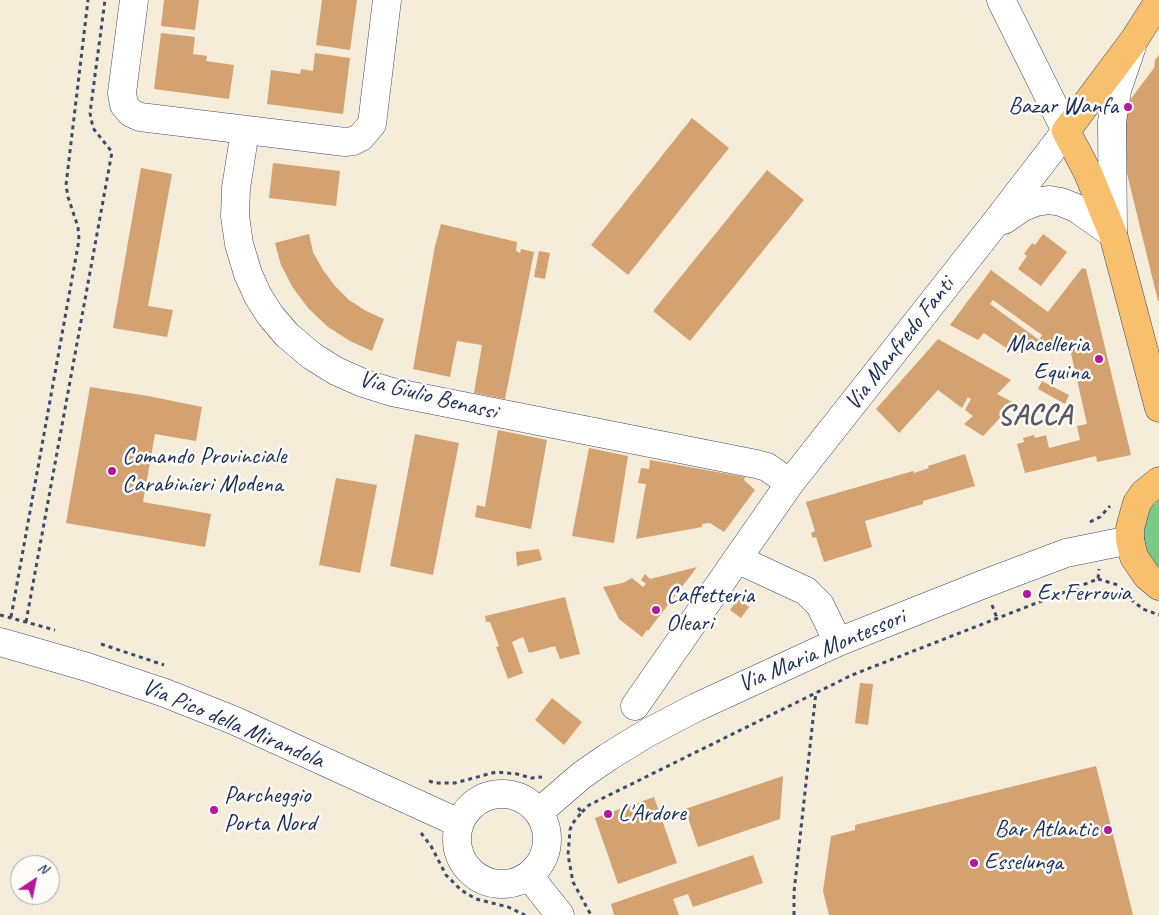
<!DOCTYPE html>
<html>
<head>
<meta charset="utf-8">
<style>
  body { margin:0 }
  #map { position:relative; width:1159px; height:915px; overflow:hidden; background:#f5ecd9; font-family:Caveat,sans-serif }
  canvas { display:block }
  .north { position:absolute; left:10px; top:855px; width:50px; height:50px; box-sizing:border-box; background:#fdfcf7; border:1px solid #a3aaba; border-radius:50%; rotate:34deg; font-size:14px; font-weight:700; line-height:20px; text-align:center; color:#1b2f5e }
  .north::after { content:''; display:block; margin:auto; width:18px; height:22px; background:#b5179e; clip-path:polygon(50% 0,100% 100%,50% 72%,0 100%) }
</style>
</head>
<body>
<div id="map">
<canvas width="1159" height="915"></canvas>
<div class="north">N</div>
</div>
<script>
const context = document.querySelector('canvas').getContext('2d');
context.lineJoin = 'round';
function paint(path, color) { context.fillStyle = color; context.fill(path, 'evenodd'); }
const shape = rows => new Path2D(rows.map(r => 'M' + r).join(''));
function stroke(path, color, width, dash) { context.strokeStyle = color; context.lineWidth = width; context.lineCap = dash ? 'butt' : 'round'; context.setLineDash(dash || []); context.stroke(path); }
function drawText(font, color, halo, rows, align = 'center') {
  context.font = font + ' Caveat,sans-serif'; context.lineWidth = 5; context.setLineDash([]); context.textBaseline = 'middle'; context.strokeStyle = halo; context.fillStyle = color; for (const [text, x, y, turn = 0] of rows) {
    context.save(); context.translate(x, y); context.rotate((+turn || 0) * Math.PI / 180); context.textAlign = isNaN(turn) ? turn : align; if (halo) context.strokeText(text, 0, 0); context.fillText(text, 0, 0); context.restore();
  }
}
paint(shape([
  [1159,499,1159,572,1149,561,1142,536,1148,511]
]), '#7ac989');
paint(shape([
  [164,0,199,0,195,30,161,26],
  [322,0,357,0,350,50,316,45],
  [161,33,195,37,193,54,207,56,206,61,234,65,229,99,154,89],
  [315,53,350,58,343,114,267,104,271,70,300,74,301,69,313,71],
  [1159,55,1159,301,1158,301,1123,157,1124,108,1154,68,1155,60],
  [692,118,729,148,628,275,591,245],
  [273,163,340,171,336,206,269,198],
  [141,168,172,174,148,306,173,310,167,337,113,328],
  [767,170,804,200,690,341,653,311],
  [441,224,517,242,516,251,520,253,521,249,534,252,505,399,474,393,482,345,457,341,450,377,413,369,435,246],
  [309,234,313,252,323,270,335,286,349,300,366,311,384,319,372,351,350,341,328,327,309,309,293,288,281,265,275,243],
  [1043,234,1067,252,1041,286,1018,269,1027,256,1024,254,1032,243,1035,245],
  [539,251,550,253,545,279,534,277],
  [1082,268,1086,269,1131,455,1097,462,1096,456,1025,473,1017,444,1024,442,1023,438,1034,435,1035,438,1046,435,1049,448,1080,440,1077,426,1087,424,1068,340,1015,354,984,333,978,340,950,325,991,270,1048,312],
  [993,300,1042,335,1039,340,990,304],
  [938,339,1011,380,997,394,1014,403,983,436,964,424,973,416,965,410,971,399,968,397,962,408,938,390,899,433,876,409],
  [1042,381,1069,395,1065,404,1038,389],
  [90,387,148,396,202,407,196,441,155,434,143,502,211,514,205,547,66,523],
  [498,430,547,440,531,529,475,517,477,505,485,507],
  [415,434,459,443,433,575,390,566],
  [589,448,628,456,614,543,572,536],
  [965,454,975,486,923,501,923,504,865,521,872,547,824,562,816,537,813,538,811,533,815,531,806,502,913,471,914,473,929,468,928,466],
  [650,460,745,477,744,480,755,490,724,532,710,523,702,524,702,527,636,539,646,484,638,483,641,468,649,469],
  [336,478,377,485,360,573,319,565],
  [539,549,542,560,517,566,516,552],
  [697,567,648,631,647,630,642,637,619,619,603,587,623,583,632,578,643,587,646,584,641,580,645,574,650,579],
  [565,597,580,654,560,659,555,646,529,653,523,637,512,642,523,673,508,679,496,647,499,646,490,622,486,622,485,616],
  [738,599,749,607,741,618,730,610],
  [860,683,873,684,868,725,855,723],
  [552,698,582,722,564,745,535,720],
  [1096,766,1133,915,829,915,823,891,831,836,855,830,855,825],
  [783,776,780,819,698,847,685,809],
  [654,797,677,863,618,884,595,818],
  [753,855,763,883,693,907,688,894,673,899,679,915,614,915,611,904]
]), '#d4a171');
const minor = shape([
  [134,0,122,93,124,105,131,113,140,117,345,142,353,141,361,137,372,124,387,0],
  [245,131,236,188,235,216,239,244,248,274,258,296,270,315,287,335,312,356,336,371,363,383,392,392,756,464,767,467,790,483],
  [1004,220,1023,207,1036,202,1049,200,1061,202,1076,208,1113,234],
  [1113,233,1112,122,1117,90,1132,46],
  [737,559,806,591,820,605,838,642],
  [0,642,87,667,165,693,233,720,459,823],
  [635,706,790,483,993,226,1066,131,1001,0],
  '457 839a45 45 0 1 1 90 0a45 45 0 1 1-90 0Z',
  [539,812,582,775,608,757,647,733,697,707,838,642,984,584,1066,553,1130,540],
  [529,876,560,915]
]);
const major = shape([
  [1159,1,1134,40,1066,131,1088,173,1113,234,1159,408],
  [1159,481,1144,493,1137,503,1130,528,1130,540,1134,557,1147,576,1159,586]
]);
stroke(minor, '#3c4b70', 29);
stroke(major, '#3c4b70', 29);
stroke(shape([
  [1090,522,1100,517,1110,506],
  [1098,579,1118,585,1133,601,1143,609,1159,615],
  [992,605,997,618],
  [0,615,55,630],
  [11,617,79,240,78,227,68,197,66,185,88,0],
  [26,622,112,152,93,128,90,113,105,0],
  [101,644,164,665],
  [429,781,435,783,455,783,496,772,517,774,531,778,542,777],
  [578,808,582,812,572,824,570,830,568,855,573,882,591,915],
  [582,812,589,805,852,675,1098,579,1099,569],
  [421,833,431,846,446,875,461,890,476,899,508,907,525,915],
  [794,915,794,892,816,692]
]), '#3c4b70', 3, [4, 4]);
stroke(minor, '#fff', 28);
stroke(major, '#f8bf6c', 28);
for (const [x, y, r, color] of [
  [1128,107,5,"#b5179e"],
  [1099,359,5,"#b5179e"],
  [112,471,5,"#b5179e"],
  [1027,594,5,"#b5179e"],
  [656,610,5,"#b5179e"],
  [214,810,5,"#b5179e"],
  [608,814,5,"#b5179e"],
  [1108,830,5,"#b5179e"],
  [974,863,5,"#b5179e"]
]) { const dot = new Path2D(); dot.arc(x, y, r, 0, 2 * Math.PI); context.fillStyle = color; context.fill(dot); stroke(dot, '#fdfcf7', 2); }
drawText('24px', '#1b2f5e', '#fdfcf7', [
  ["Bazar Wanfa",1118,107,"right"],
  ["Macelleria",1089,345,"right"],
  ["Equina",1089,373,"right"],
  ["Comando Provinciale",122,457],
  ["Carabinieri Modena",122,485],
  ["Ex Ferrovia",1037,594],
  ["Caffetteria",666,596],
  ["Oleari",666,624],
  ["Parcheggio",224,796],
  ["Porta Nord",224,824],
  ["L'Ardore",618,814],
  ["Bar Atlantic",1098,830,"right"],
  ["Esselunga",984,863]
], 'left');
drawText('24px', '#1b2f5e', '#fdfcf7', [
  ["Via Manfredo Fanti",900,344,-52],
  ["Via Giulio Benassi",428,396,14],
  ["Via Maria Montessori",822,651,-23],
  ["Via Pico della Mirandola",233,724,23]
]);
context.letterSpacing = '1px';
drawText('bold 29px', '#5c5765', '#fdfcf7', [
  ["SACCA",1035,416]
]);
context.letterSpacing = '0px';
</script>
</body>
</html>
